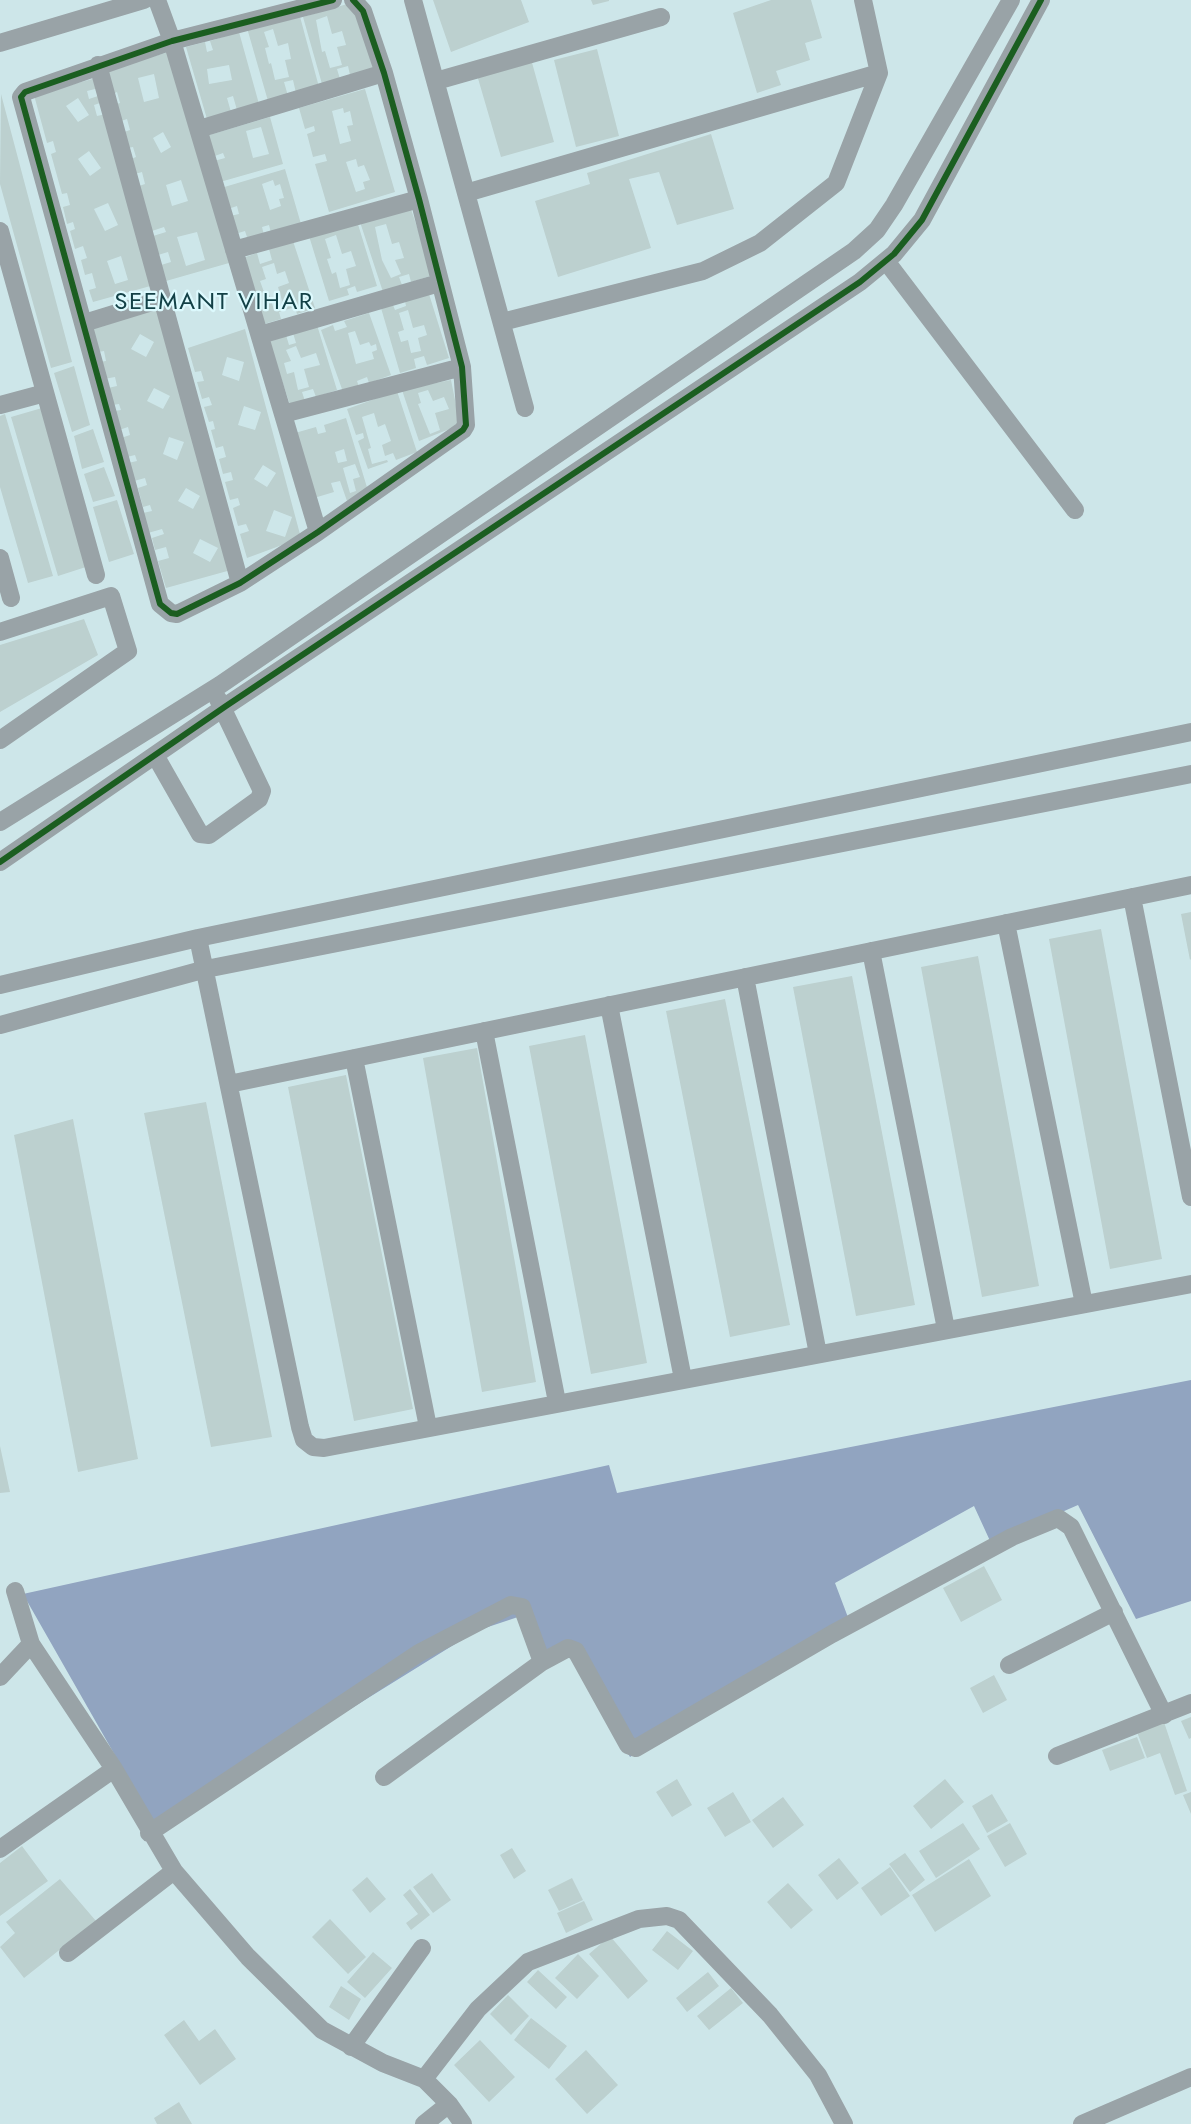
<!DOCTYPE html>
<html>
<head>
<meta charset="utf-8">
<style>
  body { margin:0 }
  canvas { display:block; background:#cde6e9 }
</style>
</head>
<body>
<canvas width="1191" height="2124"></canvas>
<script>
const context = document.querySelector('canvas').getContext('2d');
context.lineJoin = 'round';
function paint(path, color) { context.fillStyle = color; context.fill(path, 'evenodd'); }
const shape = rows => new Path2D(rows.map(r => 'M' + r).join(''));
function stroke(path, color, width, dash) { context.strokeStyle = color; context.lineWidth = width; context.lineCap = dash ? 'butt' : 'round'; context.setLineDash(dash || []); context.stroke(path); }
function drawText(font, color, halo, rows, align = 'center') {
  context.font = font + ' Jost,sans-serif'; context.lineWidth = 4.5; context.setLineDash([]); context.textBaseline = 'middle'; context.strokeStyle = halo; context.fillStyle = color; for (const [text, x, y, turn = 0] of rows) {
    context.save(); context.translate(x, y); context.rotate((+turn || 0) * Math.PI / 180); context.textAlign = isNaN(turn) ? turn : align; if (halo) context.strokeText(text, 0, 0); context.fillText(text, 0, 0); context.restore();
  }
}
paint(shape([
  [1191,1380,1191,1601,1136,1619,1078,1505,991,1543,974,1506,835,1583,849,1620,630,1757,566,1640,537,1662,518,1617,476,1631,157,1829,23,1594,609,1465,617,1493]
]), '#91a4c0');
paint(shape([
  [433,0,521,0,529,22,451,52],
  [591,0,609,0,609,1,593,5],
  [771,0,811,0,822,38,805,43,810,60,776,71,781,85,757,93,733,13],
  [354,2,374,69,350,75,348,66,337,69,340,79,322,84,303,17],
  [327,16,332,34,342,31,346,45,337,47,342,65,330,68,325,51,322,52,316,20],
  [299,13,319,87,296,93,293,80,284,82,288,96,268,101,247,28],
  [273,29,278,46,288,43,291,59,285,60,289,77,275,80,271,63,269,64,265,48,269,47,264,32],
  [239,32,259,104,237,110,233,96,227,98,231,112,207,119,186,47,205,42,207,52,213,50,210,41],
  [229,65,232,80,209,84,207,69],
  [597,49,619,136,576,147,554,60],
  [169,52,229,263,166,281,161,265,171,262,168,252,158,255,153,236,166,232,164,227,152,231,139,186,145,184,142,172,135,174,131,159,136,157,133,147,128,148,124,132,130,130,127,119,121,121,116,104,120,103,117,92,113,94,106,70],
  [154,74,159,98,144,102,138,78],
  [163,132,171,147,161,153,153,138],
  [181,180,188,201,172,206,166,185],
  [197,232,205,260,186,266,177,237],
  [531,59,554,142,501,157,477,75],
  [96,78,99,88,87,91,89,99,101,95,103,102,94,105,97,116,106,114,154,285,93,302,89,290,96,288,92,273,85,275,81,260,87,258,83,246,75,249,70,231,75,229,73,222,67,224,63,207,70,205,67,193,62,194,51,154,56,152,53,141,47,143,34,95],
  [78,98,89,115,78,122,66,106],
  [89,151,101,168,90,176,78,159],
  [108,203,118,225,105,231,94,209],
  [121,256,128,280,115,284,107,261],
  [365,89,395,192,329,212,315,164,327,161,325,154,313,157,307,134,315,131,314,126,305,129,299,108],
  [343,108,344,113,350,111,353,125,347,126,351,141,340,144,332,111],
  [356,159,358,167,364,165,370,180,363,182,365,189,356,192,346,162],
  [1,94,72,362,51,368,0,184],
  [270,117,283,164,220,182,214,161,225,158,223,153,212,157,206,136],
  [261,127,269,154,253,158,246,131],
  [711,134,734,209,677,225,659,172,629,179,651,248,558,277,535,201,590,184,587,173],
  [285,169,301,224,271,233,269,225,262,227,264,235,248,240,245,231,235,234,230,216,239,214,237,206,228,209,221,188],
  [273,180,275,186,280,184,284,198,279,199,281,206,270,210,262,184],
  [410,206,433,275,411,282,409,274,399,277,402,285,383,292,360,222],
  [386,224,392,244,399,242,404,258,395,260,401,274,391,278,382,260,375,227],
  [357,221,377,286,357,292,355,286,347,289,349,295,329,301,309,236],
  [336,235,342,254,351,251,356,266,346,269,350,285,340,288,336,272,332,274,327,259,331,258,325,239],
  [293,241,315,308,297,314,295,307,279,312,281,319,264,324,243,258,257,253,260,264,272,260,269,249],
  [274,263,277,274,285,271,289,283,278,287,284,307,274,310,268,291,264,292,260,281,266,279,262,267],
  [429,294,449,358,427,365,424,356,414,359,416,368,400,373,381,308,393,305,395,310,406,306,405,301],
  [408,310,413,328,424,325,427,335,418,338,421,351,411,353,408,340,401,342,398,332,404,330,399,313],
  [157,308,231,570,166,588,158,561,169,558,166,547,155,550,152,538,164,534,162,529,148,533,143,513,152,511,150,505,143,507,138,488,147,485,145,478,134,481,128,463,137,461,135,455,127,457,121,438,130,435,128,427,119,430,114,411,121,410,119,404,112,405,108,388,117,386,115,377,104,379,99,362,106,361,104,351,98,352,91,328],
  [140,334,154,342,146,357,131,349],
  [154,388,170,396,163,409,147,401],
  [169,437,184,442,177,460,163,454],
  [186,488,200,496,193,509,178,501],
  [200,539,218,548,210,562,193,553],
  [369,313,391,375,369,383,367,377,357,381,359,387,343,392,321,330,333,325,335,331,347,327,344,321],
  [355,331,360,345,369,342,371,346,376,344,377,350,372,352,374,359,356,364,348,333],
  [317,325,337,390,316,397,313,389,302,392,305,401,290,405,269,340,286,335,289,345,296,343,293,333],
  [296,346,301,358,316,353,320,365,304,369,309,387,298,390,294,372,287,374,284,363,291,361,286,350],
  [245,329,301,538,247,558,240,534,249,531,246,524,238,526,233,508,240,505,238,498,230,500,225,482,233,480,231,472,223,474,219,459,226,457,223,446,216,448,211,430,215,429,213,421,209,422,204,407,212,405,209,397,202,399,197,382,204,381,201,371,195,372,188,348],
  [227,357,244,362,239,381,222,375],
  [244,406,261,412,255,430,238,425],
  [263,465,276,473,267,487,254,479],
  [274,510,292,517,285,537,266,531],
  [74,366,90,425,72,432,54,373],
  [451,380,460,425,419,441,402,390],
  [428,390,433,401,444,397,449,409,435,413,440,430,430,434,418,404,421,403,418,393],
  [397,391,417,452,396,460,393,453,385,456,382,445,391,441,385,424,378,427,374,413,362,417,371,448,368,449,372,464,387,460,388,462,368,469,358,441,364,438,363,433,356,435,347,409],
  [42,408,89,566,58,576,11,417],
  [5,414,53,576,28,583,0,487,0,416],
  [346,418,369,494,347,501,340,481,331,483,334,492,314,498,295,433,316,427,318,434,326,432,324,425],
  [344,449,347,461,338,463,335,452],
  [355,464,360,477,353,479,356,491,350,493,343,468],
  [93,429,104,462,82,469,74,436],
  [104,467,115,496,93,502,84,474],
  [117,500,134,554,109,562,93,507],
  [84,619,98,655,0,712,0,645],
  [1191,912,1191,959,1190,960,1181,914],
  [1101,929,1162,1259,1110,1269,1049,939],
  [978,956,1039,1286,982,1297,921,967],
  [852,976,915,1305,856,1316,793,987],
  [725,999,790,1325,730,1337,666,1011],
  [585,1035,647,1363,591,1374,529,1046],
  [477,1048,536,1382,482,1392,423,1058],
  [346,1075,413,1409,354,1421,288,1087],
  [206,1102,272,1437,211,1447,144,1113],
  [73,1119,138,1459,78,1472,14,1135],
  [0,1446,10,1492,0,1493],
  [984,1566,1002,1600,961,1622,943,1588],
  [994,1675,1007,1700,983,1713,970,1688],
  [1191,1717,1191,1738,1189,1739,1181,1721],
  [1164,1722,1187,1791,1175,1795,1160,1753,1147,1758,1137,1732],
  [1137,1737,1145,1758,1110,1771,1102,1750],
  [677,1779,692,1805,672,1817,656,1792],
  [945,1779,964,1802,931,1829,913,1806],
  [733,1792,751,1822,725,1837,707,1808],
  [1191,1792,1191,1814,1183,1795],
  [992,1794,1008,1821,987,1833,972,1806],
  [783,1797,804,1825,773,1848,752,1820],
  [963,1823,980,1849,936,1878,919,1851],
  [1010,1823,1027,1854,1005,1867,987,1836],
  [22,1846,48,1881,0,1916,0,1863],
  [512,1848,526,1871,514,1879,500,1855],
  [905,1853,925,1880,910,1892,889,1864],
  [839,1858,859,1883,837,1900,818,1875],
  [969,1859,991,1896,935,1932,912,1895],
  [890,1867,910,1896,881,1916,861,1888],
  [432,1873,451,1900,433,1913,413,1887],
  [367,1877,386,1899,370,1913,352,1890],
  [572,1878,583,1900,559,1911,548,1890],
  [60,1879,96,1921,24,1978,0,1947,15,1933,6,1922],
  [788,1883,813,1910,791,1929,767,1902],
  [410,1889,430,1915,411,1930,406,1923,418,1914,403,1895],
  [584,1901,593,1920,566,1933,557,1913],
  [330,1919,366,1957,348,1974,312,1937],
  [667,1931,693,1951,678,1970,652,1950],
  [610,1936,648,1981,628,1999,589,1954],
  [373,1952,392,1968,365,1998,347,1982],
  [578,1954,599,1976,577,1999,555,1978],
  [538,1970,567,1997,556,2009,527,1982],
  [708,1972,719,1986,687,2012,676,1998],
  [341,1986,361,1999,349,2020,329,2007],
  [731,1988,743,2003,709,2030,697,2016],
  [508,1995,529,2016,511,2035,490,2014],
  [531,2018,567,2046,549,2069,514,2040],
  [184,2020,199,2041,215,2029,236,2059,200,2085,164,2035],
  [480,2040,515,2077,489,2102,454,2065],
  [586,2050,618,2085,587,2114,555,2079],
  [179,2102,192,2124,157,2124,154,2118]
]), '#bcd0cf');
stroke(shape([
  [157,0,172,41,318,532],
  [333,0,172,41,25,92,21,97,160,604,171,613,177,614,240,583,318,532,463,430,466,425,462,367,419,199,384,73,363,11,353,0],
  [413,0,525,408],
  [0,43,144,0],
  [98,65,240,583],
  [436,81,661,17],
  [199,129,384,73],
  [466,193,879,73],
  [0,231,96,575],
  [234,250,419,199],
  [886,261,1075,510],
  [502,322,703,271,760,243,836,183,879,73,863,0],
  [84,323,162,299],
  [260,335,439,283],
  [0,405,45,393],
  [283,414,462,367],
  [0,558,11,598],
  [0,632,111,596,128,651,0,740],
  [155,755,200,834,209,835,259,799,262,791,218,699],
  [0,822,220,685,854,251,877,230,894,205,1011,0],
  [0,862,226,706,860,282,894,254,922,220,1041,0],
  [1132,897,1191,1197],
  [1006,923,1084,1304],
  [198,938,300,1427,304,1440,313,1447,324,1448,1191,1284],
  [871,951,946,1329],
  [745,977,818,1354],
  [0,985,198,938,1191,732],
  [609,1005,683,1379],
  [0,1025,206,969,1191,774],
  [484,1031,557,1402],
  [354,1058,428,1427],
  [229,1084,1191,885],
  [15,1591,31,1644,114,1769,174,1871,248,1957,322,2030,383,2063,424,2079,449,2104,463,2124],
  [1009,1665,1114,1612],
  [0,1677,31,1644],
  [1057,1756,1191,1703],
  [384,1777,542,1662,568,1648,576,1651,628,1745,636,1748,832,1634,1012,1537,1058,1518,1071,1527,1164,1715],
  [149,1833,419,1653,511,1605,522,1607,542,1662],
  [0,1849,114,1769],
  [68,1953,174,1871],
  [351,2047,422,1948],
  [424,2079,478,2009,528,1962,639,1919,667,1916,679,1920,770,2015,818,2075,844,2124],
  [424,2124,449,2104],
  [1082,2124,1191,2077]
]), '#99a3a7', 18);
stroke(shape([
  [333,0,172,41,25,92,21,97,160,604,171,613,177,614,240,583,318,532,463,430,466,425,462,367,419,199,384,73,363,11,353,0],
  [0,862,226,706,860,282,894,254,922,220,1041,0]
]), '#1b5e20', 6);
context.letterSpacing = '1.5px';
drawText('24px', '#124046', '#dcf9fd', [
  ["SEEMANT VIHAR",214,303]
]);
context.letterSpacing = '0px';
</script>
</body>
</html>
